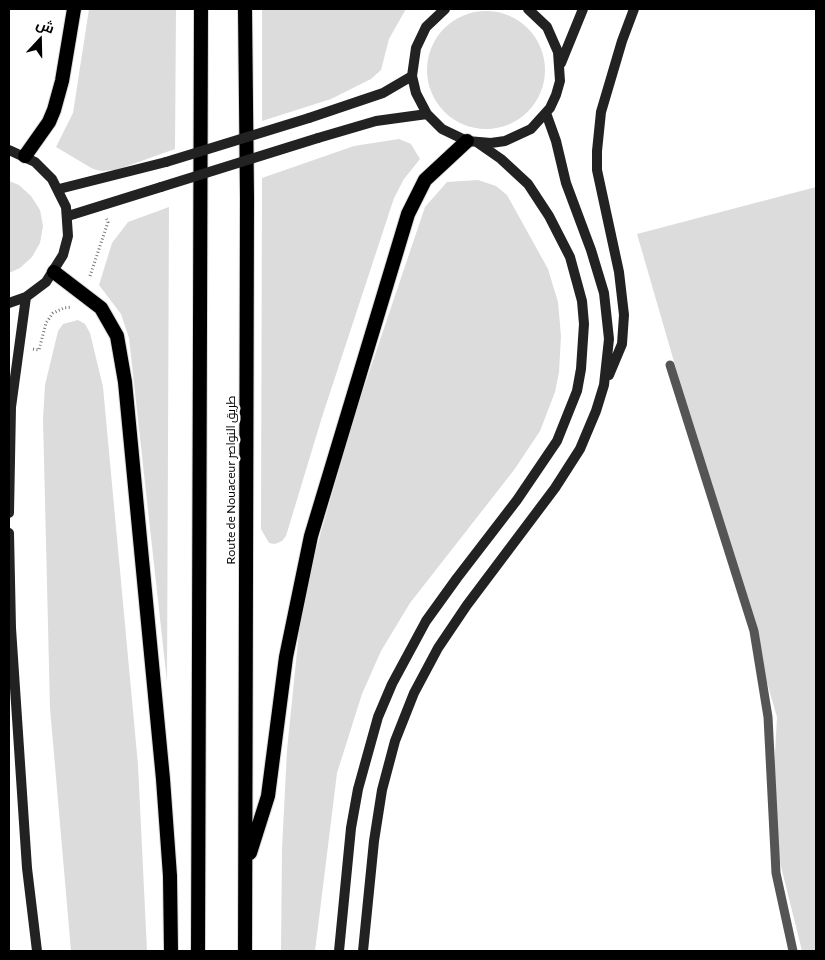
<!DOCTYPE html>
<html>
<head>
<meta charset="utf-8">
<style>
  body { margin:0 }
  #map { position:relative; width:825px; height:960px; overflow:hidden; background:#fff; font-family:Commissioner,Cairo,sans-serif }
  canvas { display:block }
  .frame { position:absolute; inset:0; border:10px solid #000; pointer-events:none }
  .north { position:absolute; left:15px; top:15px; width:50px; height:50px; -webkit-text-stroke:4px #fff; paint-order:stroke; rotate:21deg; font-size:14px; font-weight:700; line-height:20px; text-align:center; color:#000 }
  .north::after { content:''; display:block; margin:auto; width:18px; height:22px; background:#000; clip-path:polygon(50% 0,100% 100%,50% 72%,0 100%) }
</style>
</head>
<body>
<div id="map">
<canvas width="825" height="960"></canvas>
<div class="frame"></div>
<div class="north">ش</div>
</div>
<script>
const context = document.querySelector('canvas').getContext('2d');
context.lineJoin = 'round';
function paint(path, color) { context.fillStyle = color; context.fill(path, 'evenodd'); }
const shape = rows => new Path2D(rows.map(r => 'M' + r).join(''));
function stroke(path, color, width, dash) { context.strokeStyle = color; context.lineWidth = width; context.lineCap = dash ? 'butt' : 'round'; context.setLineDash(dash || []); context.stroke(path); }
function drawText(font, color, halo, rows, align = 'center') {
  context.font = font + ' Commissioner,Cairo,sans-serif'; context.lineWidth = 5; context.setLineDash([]); context.textBaseline = 'middle'; context.strokeStyle = halo; context.fillStyle = color; for (const [text, x, y, turn = 0] of rows) {
    context.save(); context.translate(x, y); context.rotate((+turn || 0) * Math.PI / 180); context.textAlign = isNaN(turn) ? turn : align; if (halo) context.strokeText(text, 0, 0); context.fillText(text, 0, 0); context.restore();
  }
}
paint(shape([
  [89,9,176,9,175,149,116,170,101,171,93,169,56,147,73,113],
  [262,9,406,9,389,39,381,70,371,79,331,99,262,121],
  '427 70a59 59 0 1 1 118 0a59 59 0 1 1-118 0Z',
  [399,139,411,144,420,159,404,179,394,198,322,417,286,536,282,541,275,544,269,543,261,529,262,178,354,146],
  [478,180,496,186,507,195,548,269,558,302,561,336,559,372,555,392,540,431,514,470,410,603,381,651,362,694,337,773,315,951,281,951,282,849,287,750,299,632,305,588,355,414,425,207,447,182],
  [9,181,19,185,31,196,40,210,43,226,40,243,32,257,20,268,9,273],
  [816,187,816,951,802,951,771,826,777,717,637,234],
  [169,207,167,682,129,338,121,314,99,285,112,243,128,222],
  [78,320,85,324,90,333,103,387,138,765,147,951,71,951,50,708,43,419,45,385,58,331,63,324]
]), '#dcdcdc');
const trunk = shape([
  [245,9,247,197,245,951],
  [25,156,49,122,54,110,62,81,74,9],
  [54,272,101,308,117,336,125,382,163,779,170,876,171,951],
  [250,853,268,796,286,657,311,536,408,214,425,180,467,141],
  [198,951,201,9]
]);
stroke(trunk, '#dbdbdb', 16);
stroke(shape([
  [90,276,108,222,106,218],
  [33,349,39,350,46,323,53,313,64,308,72,307]
]), '#777', 3, [1, 2.5]);
stroke(shape([
  [670,365,754,631,768,717,776,873,793,951]
]), '#555', 9);
stroke(shape([
  [445,9,426,27,416,48,412,76,416,93,427,114,442,129,467,141,491,143,505,141,531,129,550,108,556,95,560,81,558,52,547,27,528,9],
  [561,63,583,9],
  [309,118,383,93,412,76],
  [318,138,376,121,427,114],
  [9,150,35,162,52,179,66,207,68,236,63,255,46,282,26,297,9,303],
  [59,189,166,162],
  [68,216,161,187],
  [609,375,622,344,624,315,619,272,597,170,597,151,601,112,622,41,634,9],
  [9,513,11,407,26,297],
  [9,533,11,628,27,868,37,951],
  [339,951,351,828,358,789,378,717,392,684,426,621,457,578,517,500,557,441,577,391,581,369,584,324,582,301,570,257,549,216,528,184,501,159,478,143],
  [363,951,374,841,382,790,395,741,414,693,438,648,467,605,555,488,580,449,596,411,604,385,609,339,604,293,591,250,566,183,556,141,546,113]
]), '#222', 10);
stroke(trunk, '#000', 14);
stroke(shape([
  [166,162,309,118],
  [161,187,318,138]
]), '#222', 10);
drawText('12px', '#000', '#fff', [
  ["Route de Nouaceur طريق النواصر",231,480,-90]
]);
</script>
</body>
</html>
